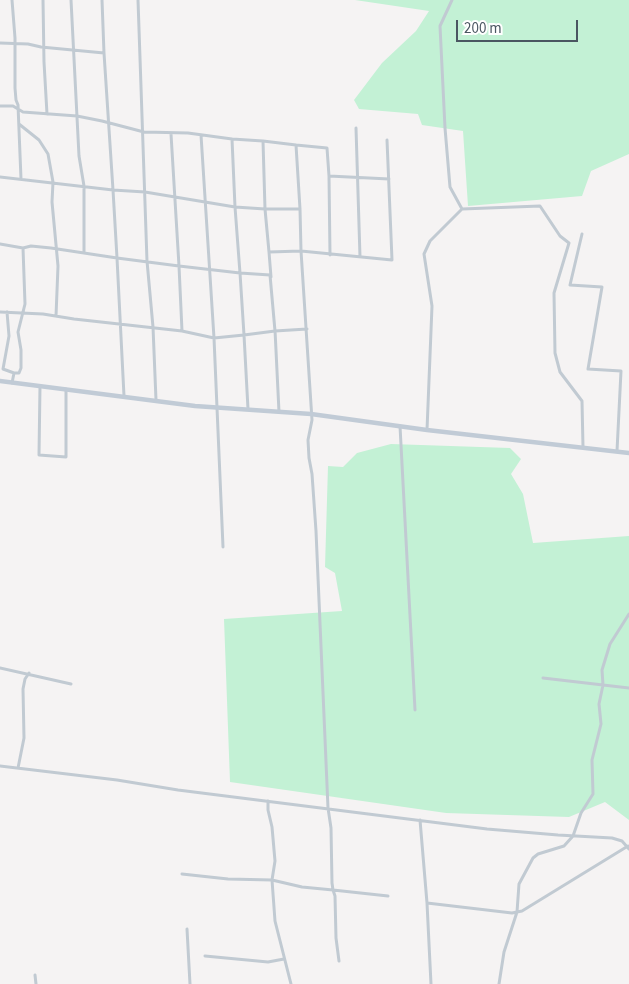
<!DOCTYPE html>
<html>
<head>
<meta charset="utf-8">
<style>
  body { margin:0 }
  #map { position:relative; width:629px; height:984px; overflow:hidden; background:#f5f3f3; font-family:"Source Sans 3",sans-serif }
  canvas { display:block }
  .scale { position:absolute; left:456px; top:20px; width:122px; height:22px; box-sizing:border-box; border:2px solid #4a5661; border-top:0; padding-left:6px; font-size:15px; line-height:18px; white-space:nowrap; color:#4a5661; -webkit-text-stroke:4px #fff; paint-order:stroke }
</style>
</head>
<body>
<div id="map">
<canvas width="629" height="984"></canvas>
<div class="scale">200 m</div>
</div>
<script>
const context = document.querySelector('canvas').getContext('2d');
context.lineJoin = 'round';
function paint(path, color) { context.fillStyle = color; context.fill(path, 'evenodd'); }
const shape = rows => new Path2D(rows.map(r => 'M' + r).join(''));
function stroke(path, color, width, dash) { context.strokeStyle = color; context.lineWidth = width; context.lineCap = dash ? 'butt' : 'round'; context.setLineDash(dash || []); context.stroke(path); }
paint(shape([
  [355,0,629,0,629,154,591,171,582,196,468,206,463,131,422,125,418,114,359,109,354,100,382,63,416,31,429,11],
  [391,444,510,448,521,459,511,474,523,494,533,543,629,536,629,820,605,802,569,817,446,813,230,782,224,619,342,611,335,573,325,567,328,466,343,467,357,453]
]), '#c3f1d5');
stroke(shape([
  [12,0,15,38,15,88,16,100,18,105,21,179],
  [43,0,44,62,47,114],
  [71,0,79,156,84,186,84,252],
  [138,0,147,261,153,327,156,400],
  [452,0,440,26,445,128,450,187,462,209],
  [0,43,28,44,41,47,104,53,102,0],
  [0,106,13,106,23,112,77,116,102,121,144,132,188,133,232,139],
  [19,124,39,140,48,154,53,182,52,202,58,266,56,316],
  [356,128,360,257],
  [201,135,214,338,244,335,248,409],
  [387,140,392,260,301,251,312,420,308,440,309,458,312,474,316,531,328,808,331,828,332,883,333,890,388,896],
  [263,141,265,209,300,209,296,145,263,141,232,139,235,207,265,209,269,252,301,251,300,209],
  [296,145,327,148,329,176],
  [0,177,113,190,117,258,179,266,171,134],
  [582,234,570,285,602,287,588,369,621,371,617,451],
  [0,244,23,248,31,246,51,248,117,258,124,396],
  [269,252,271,277],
  [330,255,329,176,389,179],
  [0,312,43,314,74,319,182,331,179,266,240,273,270,275,275,331,244,335,240,273,235,207,145,192,113,190,104,53],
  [7,312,9,336,3,369,14,373],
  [275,330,279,412],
  [182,331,214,338,223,547],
  [275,331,307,329],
  [12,383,14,373,19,373,21,368,21,350,18,332,25,304,23,248],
  [40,386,39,455,66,457,66,389],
  [400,426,415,710],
  [427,430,432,306,424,254,430,241,462,209,540,206,560,236,569,243,554,293,555,353,560,372,582,401,583,447],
  [0,668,71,684],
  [543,678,629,688],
  [0,766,117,780,178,790,487,829,558,835,612,838,622,841,629,849],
  [18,768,24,738,23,689,25,679,29,673],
  [268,801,268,810,272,827,275,861,272,880,275,921,291,984],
  [420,820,427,903,431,984],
  [182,874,228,879,272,880,302,887,333,890,335,896,336,938,339,961],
  [427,903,512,913,517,912,519,884,533,858,538,854,564,846,573,836,581,813,593,794,592,760,601,724,599,704,603,685,602,670,610,644,629,614],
  [187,929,190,984],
  [205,956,268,962,284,959],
  [35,975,36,984],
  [499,984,504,952,517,912,522,911,628,846]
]), '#c1cad2', 3);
stroke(shape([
  [0,381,195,406,311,414,427,430,629,453]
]), '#c1cbd6', 4.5);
</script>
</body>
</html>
